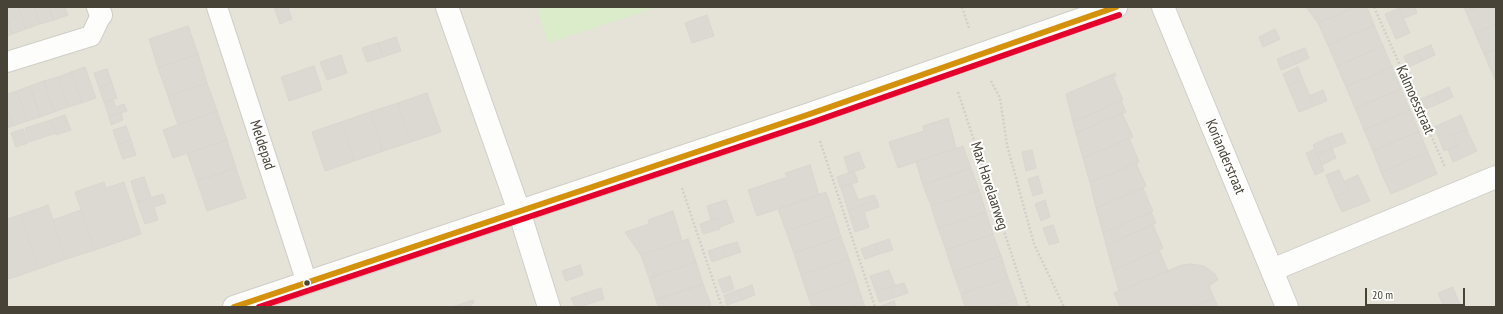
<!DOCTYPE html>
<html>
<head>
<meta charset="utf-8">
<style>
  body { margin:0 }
  #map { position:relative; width:1503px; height:314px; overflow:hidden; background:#f1f0ea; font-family:"PT Sans Narrow",sans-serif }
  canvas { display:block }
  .frame { position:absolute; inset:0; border:8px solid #474336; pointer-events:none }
  .scale { position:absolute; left:1365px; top:288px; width:100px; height:18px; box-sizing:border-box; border:2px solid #474336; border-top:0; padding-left:5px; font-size:12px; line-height:14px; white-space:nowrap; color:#474336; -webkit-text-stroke:3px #fff; paint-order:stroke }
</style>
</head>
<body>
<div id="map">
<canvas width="1503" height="314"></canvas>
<div class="frame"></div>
<div class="scale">20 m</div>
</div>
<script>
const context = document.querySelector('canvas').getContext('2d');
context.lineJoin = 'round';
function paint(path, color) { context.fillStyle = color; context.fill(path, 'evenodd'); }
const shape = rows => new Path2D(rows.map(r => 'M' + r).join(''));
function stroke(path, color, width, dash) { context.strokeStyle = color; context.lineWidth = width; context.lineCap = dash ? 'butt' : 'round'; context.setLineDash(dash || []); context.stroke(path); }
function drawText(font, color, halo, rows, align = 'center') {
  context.font = font + ' "PT Sans Narrow",sans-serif'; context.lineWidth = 4; context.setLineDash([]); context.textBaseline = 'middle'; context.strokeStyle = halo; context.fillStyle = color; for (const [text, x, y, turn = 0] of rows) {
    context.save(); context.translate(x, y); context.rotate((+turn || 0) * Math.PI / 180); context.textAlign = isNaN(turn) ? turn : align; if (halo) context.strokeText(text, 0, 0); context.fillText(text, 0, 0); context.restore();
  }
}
paint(shape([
  [7,7,1496,7,1496,307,7,307]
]), '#e5e3d7');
paint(shape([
  [536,7,655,7,655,8,548,43]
]), '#daecca');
const building = shape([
  [7,7,18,7,26,29,12,34,7,17,7,7],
  [18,7,34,7,40,24,26,29,18,7],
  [34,7,49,7,54,20,40,24,34,7],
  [49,7,65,7,68,15,54,20,49,7],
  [274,7,288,7,292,19,280,24,274,7],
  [1306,7,1356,7,1318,23,1306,7],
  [1356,7,1367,7,1374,25,1328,45,1318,23,1356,7],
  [1402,7,1415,7,1417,13,1404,18,1399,8,1402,7],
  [1464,7,1477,7,1466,12,1464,7],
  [1477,7,1496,7,1496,24,1475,33,1466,12,1477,7],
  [1399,8,1410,33,1396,39,1385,14,1399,8],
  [707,15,714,36,692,43,685,23,707,15],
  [7,17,12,34,7,36,7,17],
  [1496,24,1496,49,1484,54,1475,33,1496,24],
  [1374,25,1383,46,1337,66,1328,45,1374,25],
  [188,26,198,54,158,68,149,39,188,26],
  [1275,29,1280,39,1263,47,1259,37,1275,29],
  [396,37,401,51,383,57,378,43,396,37],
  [378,43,383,57,367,62,362,48,378,43],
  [1431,45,1435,55,1422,61,1417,51,1431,45],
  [1383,46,1392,67,1346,87,1337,66,1383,46],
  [1305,48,1309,58,1296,64,1292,53,1305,48],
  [1496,49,1496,74,1493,75,1484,54,1496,49],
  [1417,51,1422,61,1408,67,1404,56,1417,51],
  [1292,53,1296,64,1281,70,1277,59,1292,53],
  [198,54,207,83,168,96,158,68,198,54],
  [341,55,347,73,327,80,320,62,341,55],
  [314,66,322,90,289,101,281,77,314,66],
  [85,67,96,98,82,103,71,72,85,67],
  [1298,67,1303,80,1288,86,1283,74,1298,67],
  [1392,67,1401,89,1355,108,1346,87,1392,67],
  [107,69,112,83,99,88,94,73,107,69],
  [71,72,82,103,68,107,58,77,71,72],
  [1115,73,1116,76,1113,77,1123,100,1073,122,1066,94,1115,73],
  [1496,74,1496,83,1493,75,1496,74],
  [58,77,68,107,54,112,44,81,58,77],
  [1303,80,1314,106,1299,112,1288,86,1303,80],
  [44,81,54,112,40,117,30,86,44,81],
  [112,83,117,98,104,102,99,88,112,83],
  [207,83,217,111,178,125,168,96,207,83],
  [30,86,40,117,27,121,17,91,30,86],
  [1449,87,1453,97,1440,103,1435,93,1449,87],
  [1401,89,1410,110,1364,130,1355,108,1401,89],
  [1323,90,1327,101,1314,106,1309,96,1323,90],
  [17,91,27,121,13,126,7,109,7,94,17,91],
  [427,93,441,132,411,142,398,103,427,93],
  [1435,93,1440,103,1426,109,1421,99,1435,93],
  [113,100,116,107,124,104,127,111,109,117,104,102,113,100],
  [1121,101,1126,112,1076,133,1073,122,1121,101],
  [398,103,411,142,383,151,370,112,398,103],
  [7,109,13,126,7,128,7,109],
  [1410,110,1419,131,1373,151,1364,130,1410,110],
  [217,111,227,140,173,158,163,130,217,111],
  [370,112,383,151,354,161,341,122,370,112],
  [121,113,123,120,111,125,109,117,121,113],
  [1122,113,1133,137,1083,158,1076,133,1122,113],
  [65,115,71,130,56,135,51,120,65,115],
  [1461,115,1467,130,1453,135,1458,146,1444,151,1434,127,1461,115],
  [948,118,956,148,898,168,889,142,924,131,923,126,948,118],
  [51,120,56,133,29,142,25,128,51,120],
  [341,122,354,161,325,171,312,132,341,122],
  [126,126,131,140,118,145,113,130,126,126],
  [23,129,28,143,16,147,11,133,23,129],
  [1467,130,1477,151,1453,162,1448,150,1458,146,1453,135,1467,130],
  [1419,131,1428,152,1381,172,1373,151,1419,131],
  [1342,133,1346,143,1332,148,1327,138,1342,133],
  [1129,138,1139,162,1090,183,1083,158,1129,138],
  [1327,138,1332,148,1317,155,1313,145,1327,138],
  [131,140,136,155,123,159,118,145,131,140],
  [227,140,236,168,197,181,187,153,227,140],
  [963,146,971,168,923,185,916,162,963,146],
  [1332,148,1336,158,1322,165,1317,155,1332,148],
  [1315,149,1324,171,1315,175,1306,153,1315,149],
  [1032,150,1036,168,1026,171,1022,152,1032,150],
  [859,152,865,168,849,173,844,157,859,152],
  [1428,152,1437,174,1391,194,1381,172,1428,152],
  [1136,163,1146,186,1096,208,1090,183,1136,163],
  [810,165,819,195,757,216,748,190,787,177,785,173,810,165],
  [236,168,246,198,207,211,197,181,236,168],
  [971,168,979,190,931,206,923,185,971,168],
  [1339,170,1349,191,1335,197,1326,175,1339,170],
  [854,171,858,182,840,187,837,177,854,171],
  [1358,175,1370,201,1342,212,1335,197,1349,191,1345,181,1358,175],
  [1038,176,1043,193,1033,196,1028,179,1038,176],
  [144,177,151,197,137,202,131,181,144,177],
  [104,182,106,188,124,182,141,234,95,250,75,192,104,182],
  [852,184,858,200,874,195,877,200,848,210,841,188,852,184],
  [1143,188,1153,211,1103,233,1096,208,1143,188],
  [979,190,986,212,938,228,931,206,979,190],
  [826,192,834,215,786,231,778,209,826,192],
  [163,194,166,203,154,207,158,220,145,224,137,202,163,194],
  [726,200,734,222,720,227,717,218,711,220,707,206,726,200],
  [877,200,879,207,864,212,869,227,855,232,848,210,877,200],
  [1045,200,1050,217,1041,221,1035,204,1045,200],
  [48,205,66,259,38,269,20,215,48,205],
  [81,210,95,250,66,259,53,220,81,210],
  [673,211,682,241,641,255,625,232,649,224,648,220,673,211],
  [986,212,993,234,946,250,938,228,986,212],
  [1151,212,1156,223,1106,245,1103,233,1151,212],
  [20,215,38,269,9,279,7,272,7,219,20,215],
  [834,215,841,237,794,253,786,231,834,215],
  [717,218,720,229,703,234,700,224,717,218],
  [1053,225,1059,242,1049,245,1043,228,1053,225],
  [1153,225,1163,248,1113,270,1106,245,1153,225],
  [993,234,1001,256,953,272,946,250,993,234],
  [841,237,849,259,801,275,794,253,841,237],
  [688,239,696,262,649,278,641,255,688,239],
  [889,239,893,250,879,254,875,244,889,239],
  [737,242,741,252,726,257,723,246,737,242],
  [875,244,879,254,865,259,861,249,875,244],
  [723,246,726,257,712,262,708,251,723,246],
  [1159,250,1168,271,1119,291,1113,270,1159,250],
  [1001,256,1008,278,961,294,953,272,1001,256],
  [849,259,856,280,808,296,801,275,849,259],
  [696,262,703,284,656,300,649,278,696,262],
  [1191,264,1204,266,1215,274,1218,280,1209,286,1214,298,1189,307,1161,307,1160,305,1155,307,1120,307,1114,293,1182,265,1191,264],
  [580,265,583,275,566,281,562,271,580,265],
  [889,270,895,285,876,292,870,276,889,270],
  [730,276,734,289,723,293,718,280,730,276],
  [1008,278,1016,299,993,307,965,307,961,294,1008,278],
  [856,280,863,302,849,307,812,307,808,296,856,280],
  [904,283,908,293,893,298,890,287,904,283],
  [703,284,711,305,706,307,658,307,656,300,703,284],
  [752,285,755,295,742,300,738,290,752,285],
  [890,287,893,298,879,302,876,292,890,287],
  [1453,287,1453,288,1461,307,1444,307,1438,293,1453,287],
  [601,288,604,299,589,304,586,293,601,288],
  [738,290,742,300,727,305,724,295,738,290],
  [586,293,589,304,580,307,575,307,571,298,586,293],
  [1214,298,1218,307,1189,307,1214,298],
  [1016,299,1018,307,993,307,1016,299],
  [473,300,474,303,471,304,472,307,452,307,473,300],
  [894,301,896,307,881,307,881,306,894,301],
  [863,302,865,307,849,307,863,302]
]);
paint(building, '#dbd9d2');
stroke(building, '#d9d7d0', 1);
const service = shape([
  [217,7,307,283],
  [7,62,91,36,101,15]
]);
const minor = shape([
  [98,7,101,15],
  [447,7,519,211,549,307],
  [1163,7,1287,307],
  [1272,270,1496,177],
  [234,307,810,114,1116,7]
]);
stroke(service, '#cfcec8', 22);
stroke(minor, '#cfcec8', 24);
stroke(shape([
  [962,7,969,28],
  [1374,7,1445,167],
  [991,81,1000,98,1007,145,1034,244,1064,307],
  [958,92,1029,307],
  [820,141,875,307],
  [682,188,722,307]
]), '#d2cfcb', 2.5, [2, 2]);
stroke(service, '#fdfdfc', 20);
stroke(minor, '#fdfdfc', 22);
stroke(shape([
  [234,307,810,114,1116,7]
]), '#d4920b', 6);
stroke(shape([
  [259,307,813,122,1119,15]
]), '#e4002b', 6);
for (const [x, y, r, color] of [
  [307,283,3.5,"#474336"]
]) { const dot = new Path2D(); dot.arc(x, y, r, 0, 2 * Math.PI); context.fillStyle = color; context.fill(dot); stroke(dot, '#fff', 1.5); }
drawText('15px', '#474336', '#fff', [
  ["Kalmoesstraat",1415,100,66],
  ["Meldepad",262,145,72],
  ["Korianderstraat",1225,157,67],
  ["Max Havelaarweg",989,186,72]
]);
</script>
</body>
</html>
